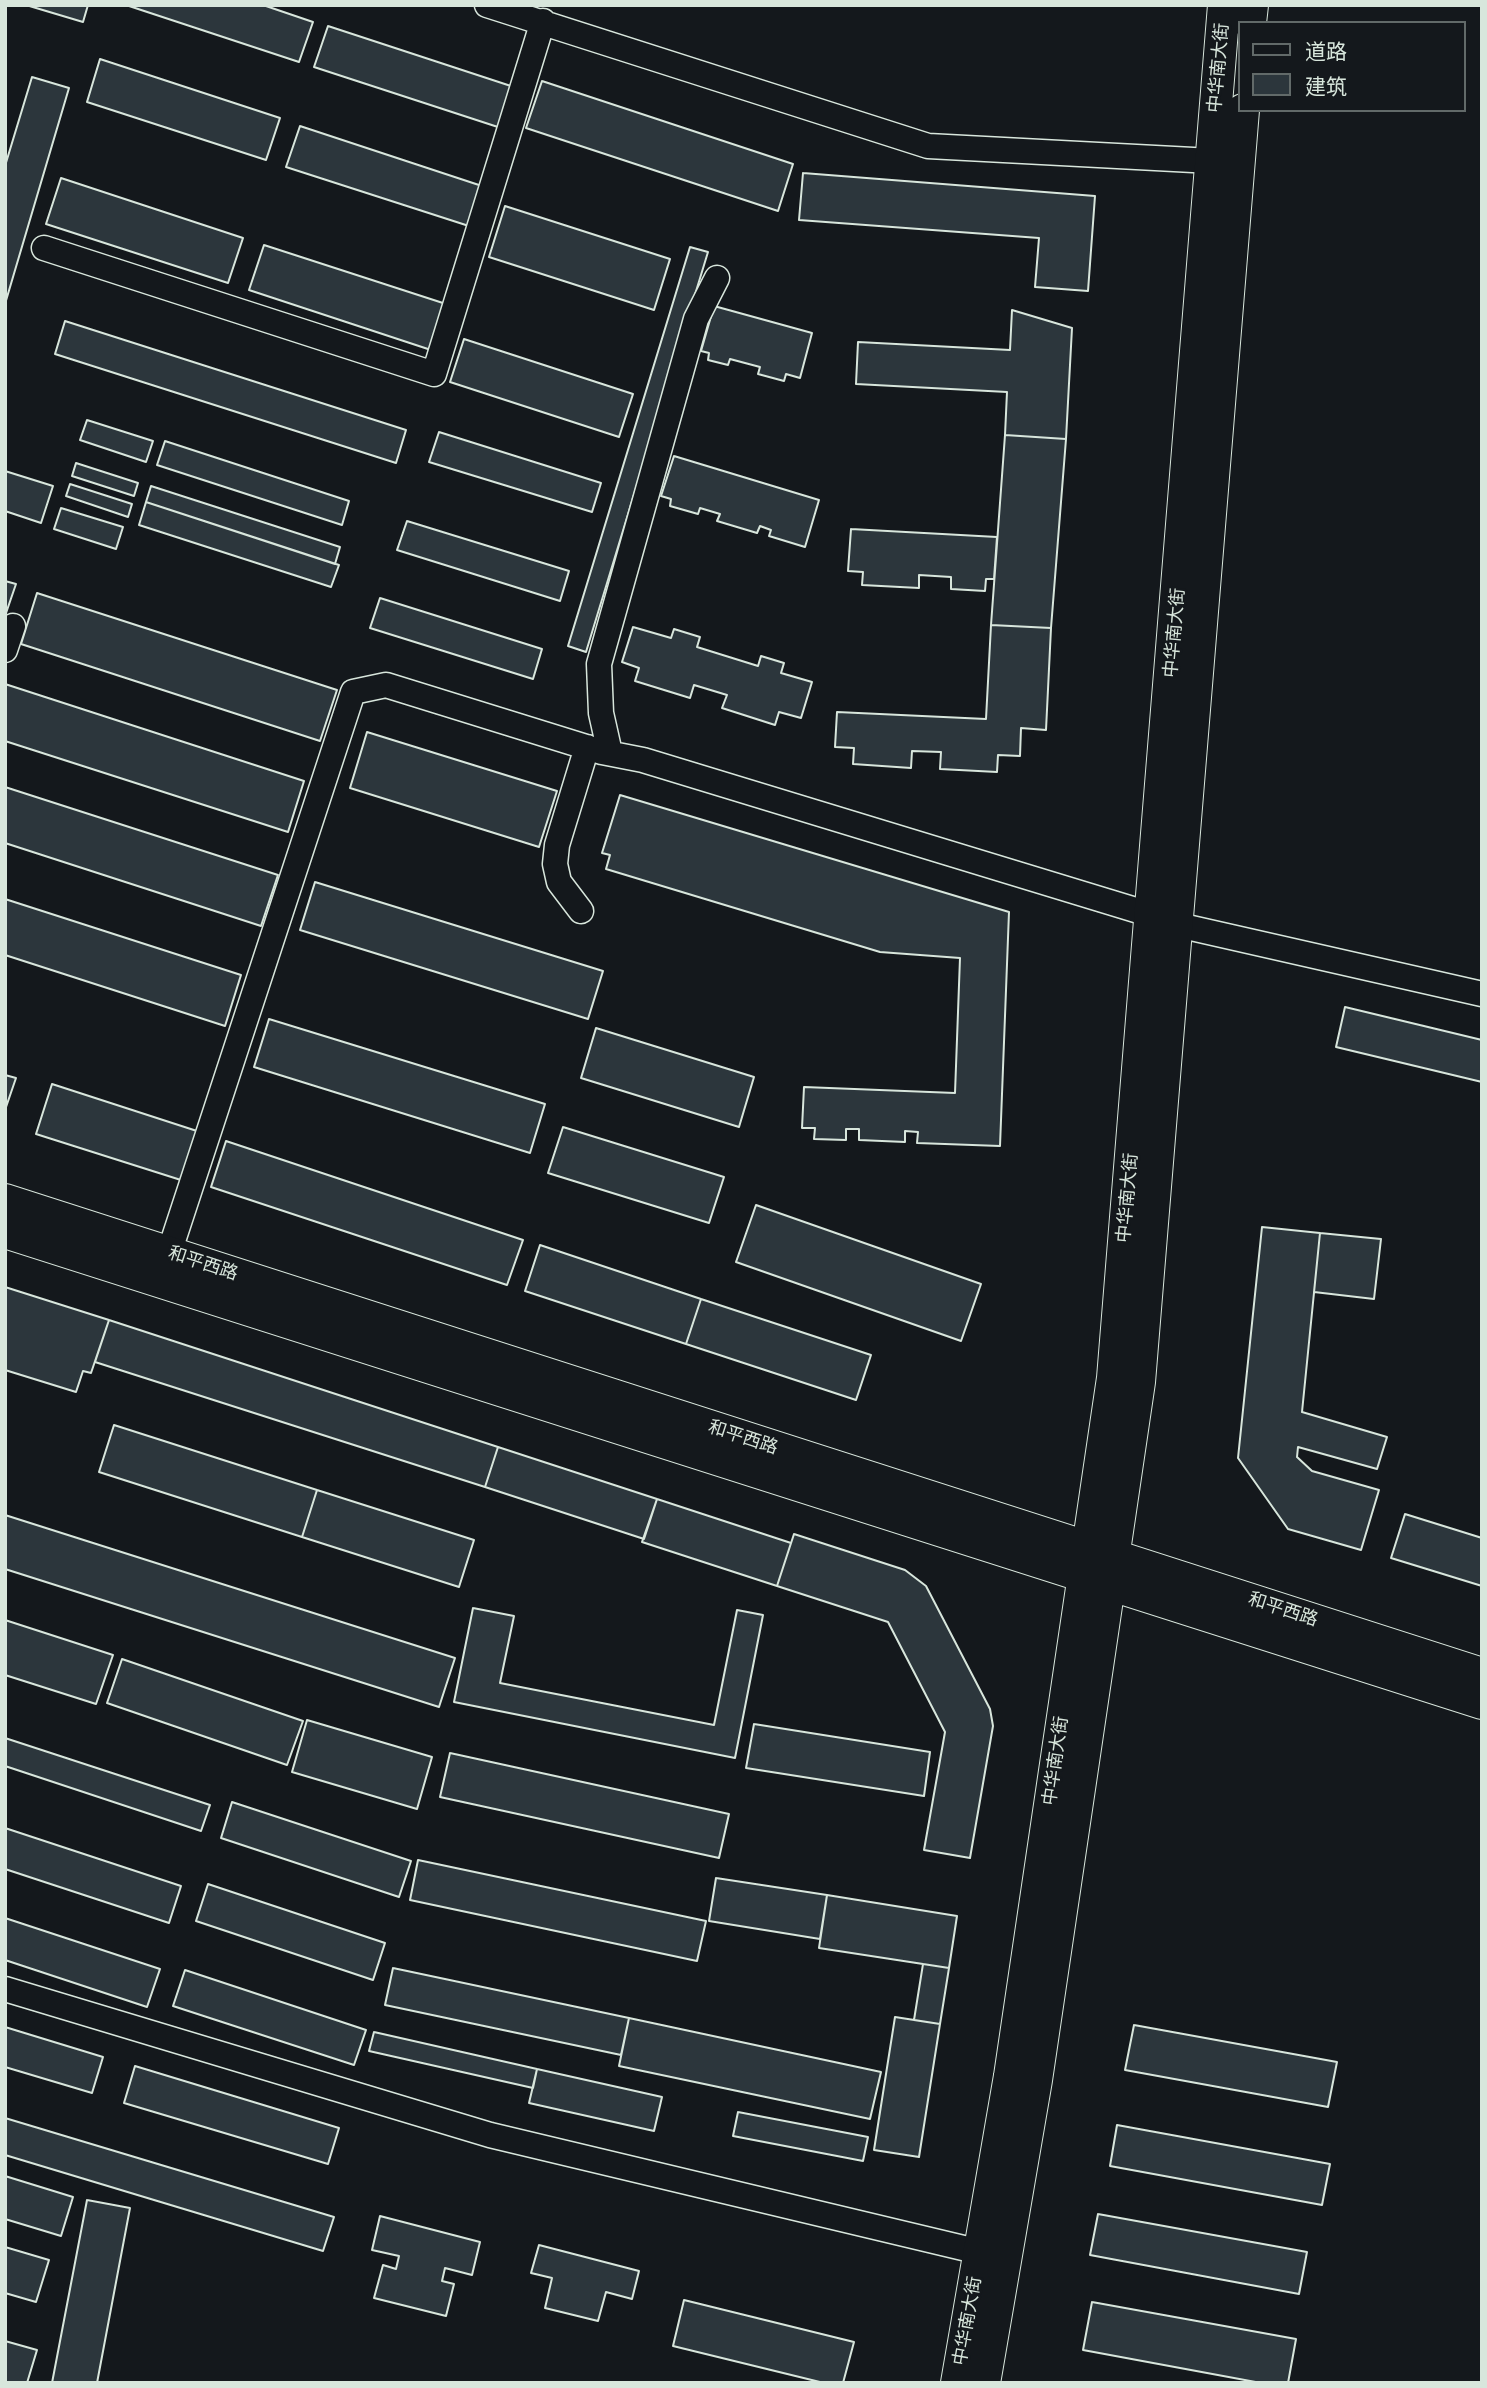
<!DOCTYPE html>
<html>
<head>
<meta charset="utf-8">
<style>
  body { margin:0 }
  #map { position:relative; width:1487px; height:2388px; overflow:hidden; background:#14181c; font-family:Helvetica,"Noto Sans SC",sans-serif }
  canvas { display:block }
  .frame { position:absolute; inset:0; border:7px solid #d8e6dc; pointer-events:none }
  .legend { position:absolute; left:1238px; top:21px; width:228px; height:91px; box-sizing:border-box; background:#14181c; border:2px solid #626a69; margin:0; padding:9px 12px; list-style:none; font-size:21px; color:#d8e6dc }
  .legend li { display:flex; align-items:center; gap:14px; height:35px }
  .legend b { width:35px; border:2px solid #626a69 }
</style>
</head>
<body>
<div id="map">
<canvas width="1487" height="2388"></canvas>
<div class="frame"></div>
<ul class="legend">
<li><b style="height:9px;background:#14181c"></b>道路</li>
<li><b style="height:19px;background:#2c363c"></b>建筑</li>
</ul>
</div>
<script>
const context = document.querySelector('canvas').getContext('2d');
context.lineJoin = 'round';
function paint(path, color) { context.fillStyle = color; context.fill(path, 'evenodd'); }
const shape = rows => new Path2D(rows.map(r => 'M' + r).join(''));
function stroke(path, color, width, dash) { context.strokeStyle = color; context.lineWidth = width; context.lineCap = dash ? 'butt' : 'round'; context.setLineDash(dash || []); context.stroke(path); }
function drawText(font, color, halo, rows, align = 'center') {
  context.font = font + ' Helvetica,"Noto Sans SC",sans-serif'; context.lineWidth = 5; context.setLineDash([]); context.textBaseline = 'middle'; context.strokeStyle = halo; context.fillStyle = color; for (const [text, x, y, turn = 0] of rows) {
    context.save(); context.translate(x, y); context.rotate((+turn || 0) * Math.PI / 180); context.textAlign = isNaN(turn) ? turn : align; if (halo) context.strokeText(text, 0, 0); context.fillText(text, 0, 0); context.restore();
  }
}
const building = shape([
  [26,5,88,5,83,22,26,5],
  [126,5,263,5,313,22,299,62,126,5],
  [328,26,517,88,504,129,314,67,328,26],
  [100,59,280,118,266,160,87,102,100,59],
  [32,77,69,88,5,304,5,166,32,77],
  [542,81,793,164,778,211,526,128,542,81],
  [300,126,485,187,472,227,286,167,300,126],
  [803,173,1095,196,1088,291,1035,287,1039,238,799,220,803,173],
  [61,178,243,238,228,283,46,224,61,178],
  [505,206,670,259,654,310,489,257,505,206],
  [264,245,446,304,431,350,249,290,264,245],
  [690,247,708,252,586,652,568,646,690,247],
  [714,306,812,333,800,378,786,374,784,381,758,374,760,367,730,359,728,365,708,360,709,353,701,351,714,306],
  [1012,310,1072,328,1066,439,1005,435,1007,392,856,384,858,342,1010,350,1012,310],
  [65,321,406,430,396,463,55,354,65,321],
  [464,339,633,394,619,437,450,382,464,339],
  [87,420,153,441,146,462,80,440,87,420],
  [439,432,601,483,592,512,429,462,439,432],
  [1005,435,1066,439,1051,628,991,625,1005,435],
  [165,441,349,501,342,525,157,465,165,441],
  [674,456,819,500,805,547,769,536,771,530,760,526,757,533,717,521,720,514,700,508,698,514,670,506,671,499,661,496,674,456],
  [76,463,138,483,134,496,72,476,76,463],
  [5,471,53,486,41,523,5,511,5,471],
  [70,484,132,504,128,517,66,496,70,484],
  [151,486,340,547,335,564,146,502,151,486],
  [146,502,339,565,331,587,139,525,146,502],
  [61,508,123,527,116,549,54,529,61,508],
  [407,521,569,571,560,601,397,550,407,521],
  [851,529,997,537,994,579,986,579,985,591,951,589,951,577,919,575,919,588,862,585,863,572,848,571,851,529],
  [5,581,16,584,5,616,5,581],
  [37,593,337,690,320,741,21,644,37,593],
  [380,598,542,649,533,679,370,628,380,598],
  [991,625,1051,628,1046,730,1021,728,1020,756,998,755,997,772,940,769,941,752,912,751,911,768,853,764,854,748,835,747,837,712,986,719,991,625],
  [633,627,671,638,674,629,700,637,697,647,758,666,761,656,784,663,781,673,812,682,801,718,779,712,775,725,722,708,727,695,694,685,690,698,635,681,639,668,622,662,633,627],
  [5,684,304,781,288,832,5,741,5,684],
  [367,732,557,791,539,847,350,788,367,732],
  [5,787,278,875,261,926,5,843,5,787],
  [620,795,1009,912,1000,1146,917,1143,918,1132,905,1131,905,1142,859,1140,859,1129,846,1129,846,1140,814,1139,815,1128,802,1128,804,1087,955,1093,960,958,880,952,606,869,610,855,602,853,620,795],
  [315,882,603,971,588,1019,300,930,315,882],
  [5,899,241,975,225,1026,5,955,5,899],
  [1345,1007,1482,1040,1482,1082,1336,1047,1345,1007],
  [269,1019,545,1104,530,1153,254,1067,269,1019],
  [596,1028,754,1077,739,1127,581,1078,596,1028],
  [5,1075,16,1078,5,1110,5,1075],
  [52,1084,200,1132,184,1181,36,1134,52,1084],
  [563,1127,724,1177,709,1223,548,1173,563,1127],
  [226,1141,523,1240,507,1285,211,1187,226,1141],
  [756,1205,981,1284,961,1341,736,1262,756,1205],
  [1262,1227,1320,1233,1302,1412,1387,1437,1377,1469,1298,1447,1297,1457,1312,1471,1379,1490,1361,1550,1288,1529,1238,1458,1262,1227],
  [1320,1233,1381,1239,1374,1299,1314,1292,1320,1233],
  [540,1245,701,1299,686,1344,525,1291,540,1245],
  [5,1287,109,1320,91,1373,83,1371,76,1392,5,1370,5,1287],
  [701,1299,871,1355,856,1400,686,1344,701,1299],
  [109,1320,498,1447,485,1487,95,1362,109,1320],
  [114,1425,317,1490,302,1537,99,1472,114,1425],
  [498,1447,657,1499,644,1539,485,1487,498,1447],
  [317,1490,474,1540,459,1587,302,1537,317,1490],
  [657,1499,791,1543,777,1586,642,1542,657,1499],
  [1405,1514,1482,1538,1482,1586,1391,1558,1405,1514],
  [5,1515,455,1658,439,1707,5,1569,5,1515],
  [794,1534,905,1570,926,1586,990,1709,993,1726,970,1858,924,1850,945,1732,888,1622,777,1586,794,1534],
  [473,1608,514,1616,500,1683,714,1725,737,1610,763,1615,735,1758,454,1702,473,1608],
  [5,1620,113,1655,96,1704,5,1675,5,1620],
  [122,1659,303,1721,287,1765,107,1703,122,1659],
  [307,1720,432,1757,417,1809,292,1772,307,1720],
  [754,1724,930,1752,924,1796,746,1768,754,1724],
  [5,1738,210,1805,201,1831,5,1766,5,1738],
  [450,1753,729,1814,719,1858,440,1797,450,1753],
  [232,1802,411,1861,399,1897,221,1838,232,1802],
  [5,1828,181,1886,169,1923,5,1869,5,1828],
  [418,1860,706,1921,697,1961,410,1900,418,1860],
  [716,1878,827,1895,820,1939,709,1921,716,1878],
  [208,1884,385,1943,373,1980,196,1921,208,1884],
  [827,1895,957,1916,949,1968,819,1948,827,1895],
  [5,1918,160,1969,147,2007,5,1960,5,1918],
  [923,1964,949,1968,940,2024,914,2020,923,1964],
  [393,1968,629,2018,621,2055,385,2005,393,1968],
  [185,1970,366,2030,354,2065,173,2006,185,1970],
  [895,2017,940,2024,919,2157,874,2150,895,2017],
  [629,2018,881,2072,870,2119,619,2066,629,2018],
  [1134,2025,1337,2062,1328,2107,1125,2070,1134,2025],
  [5,2027,103,2057,92,2093,5,2067,5,2027],
  [374,2032,537,2069,533,2088,369,2051,374,2032],
  [135,2066,339,2128,328,2164,124,2103,135,2066],
  [537,2069,662,2097,654,2131,529,2103,537,2069],
  [738,2112,868,2137,863,2161,733,2136,738,2112],
  [5,2118,334,2217,323,2251,5,2155,5,2118],
  [1117,2125,1330,2164,1322,2205,1110,2166,1117,2125],
  [5,2176,73,2197,61,2236,5,2219,5,2176],
  [87,2200,130,2208,97,2383,52,2383,87,2200],
  [1098,2214,1307,2252,1299,2294,1090,2255,1098,2214],
  [380,2216,480,2242,472,2275,445,2268,442,2281,454,2284,446,2316,374,2298,383,2265,396,2269,399,2256,372,2250,380,2216],
  [539,2245,639,2271,632,2299,606,2292,598,2321,545,2308,552,2278,531,2273,539,2245],
  [5,2247,49,2260,36,2302,5,2293,5,2247],
  [684,2300,854,2342,843,2383,824,2383,673,2346,684,2300],
  [1092,2302,1296,2339,1288,2383,1261,2383,1083,2350,1092,2302],
  [5,2341,37,2350,27,2383,5,2383,5,2341]
]);
paint(building, '#2c363c');
stroke(building, '#d8e6dc', 2);
const minor = shape([
  [487,5,928,146,1212,161],
  [44,248,434,374,543,21],
  [5,650,13,626],
  [610,753,601,713,599,664,696,319,717,278],
  [581,911,559,882,555,864,557,845,587,747],
  [1178,925,1482,994],
  [169,1253,353,692,386,685,602,752,643,760,1152,915],
  [5,1989,490,2135,980,2252]
]);
const major = shape([
  [1250,23,1252,5],
  [5,1200,1482,1674],
  [5,1232,1482,1703],
  [957,2383,1010,2076,1113,1378,1224,5],
  [984,2383,1036,2080,1139,1382,1243,110]
]);
stroke(minor, '#d8e6dc', 27);
stroke(major, '#d8e6dc', 34);
stroke(minor, '#14181c', 24);
stroke(major, '#14181c', 32);
drawText('18px', '#d8e6dc', '#14181c', [
  ["中华南大街",1219,68,-85],
  ["中华南大街",1175,633,-85],
  ["中华南大街",1128,1198,-85],
  ["和平西路",203,1264,18],
  ["和平西路",743,1438,18],
  ["和平西路",1283,1610,18],
  ["中华南大街",1056,1761,-82],
  ["中华南大街",968,2321,-80]
]);
</script>
</body>
</html>
